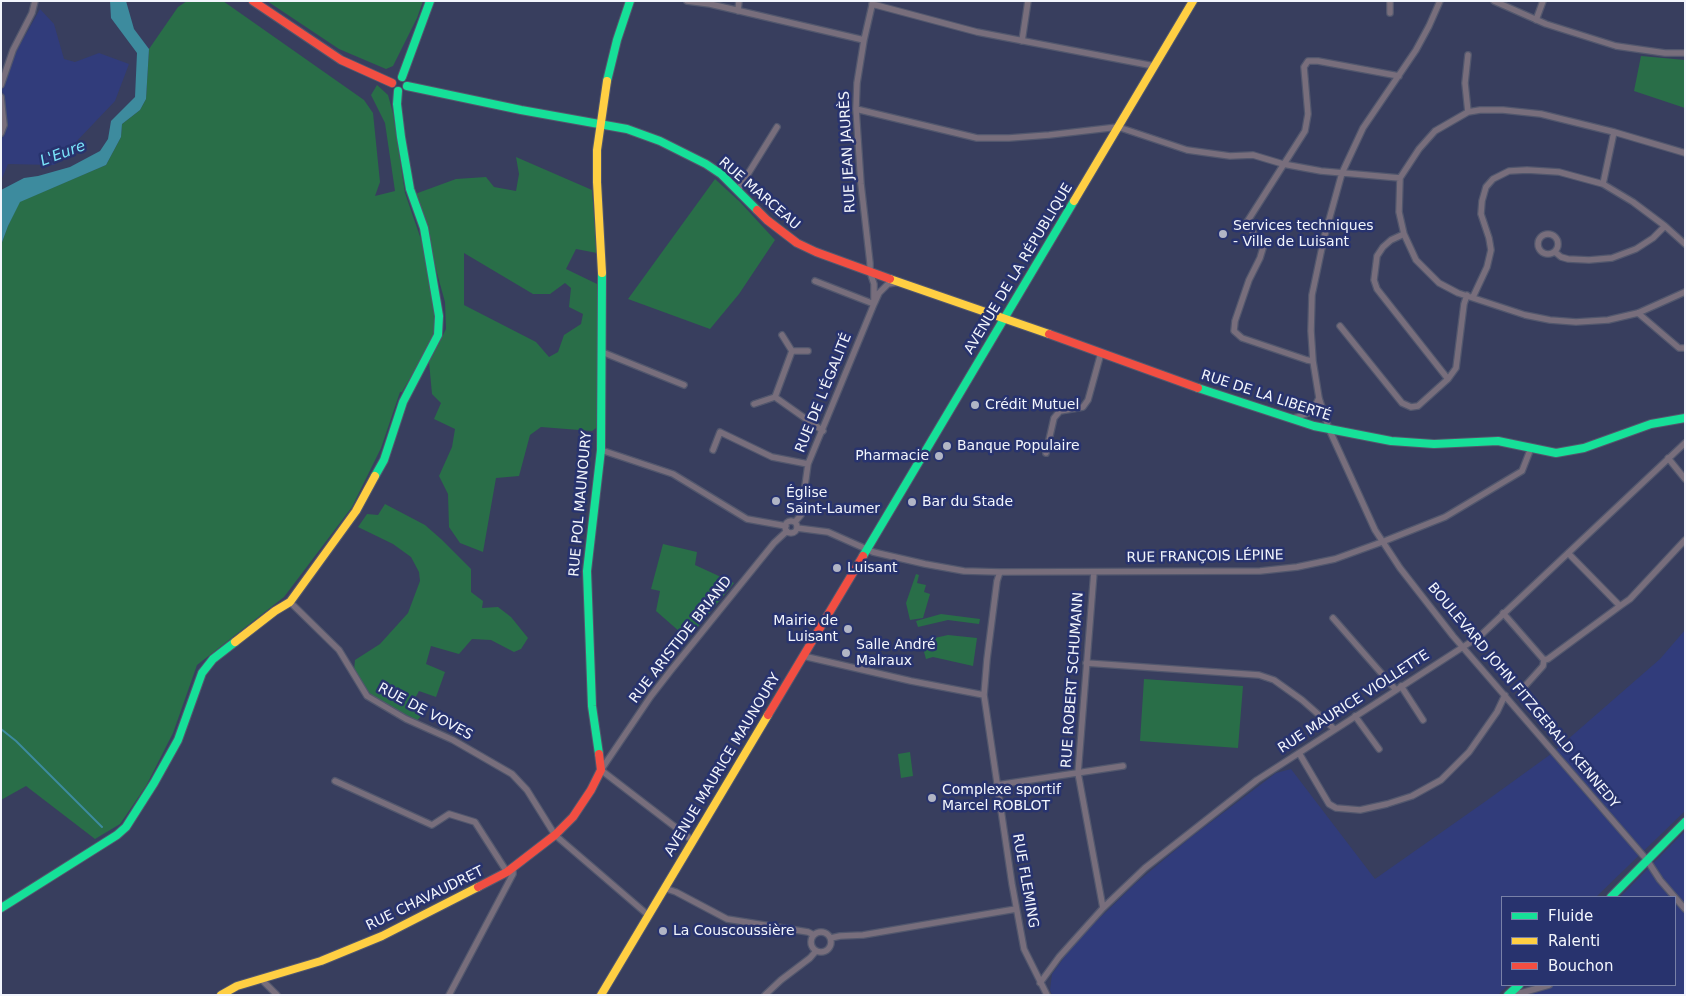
<!DOCTYPE html>
<html>
<head>
<meta charset="utf-8">
<style>
  body { margin:0 }
  #map { position:relative; width:1686px; height:996px; overflow:hidden; background:#383e5e; font-family:"DejaVu Sans",sans-serif }
  canvas { display:block }
  .frame { position:absolute; inset:0; border:2px solid #f2f5fc; pointer-events:none }
  .legend { position:absolute; left:1501px; top:896px; width:175px; height:90px; box-sizing:border-box; background:#28336e; border:1px solid #7981a7; margin:0; padding:6px 9px; list-style:none; font-size:15px; color:#f2f5fc }
  .legend li { display:flex; align-items:center; gap:10px; height:25px }
  .legend b { width:25px; border:1px solid #7981a7 }
</style>
</head>
<body>
<div id="map">
<canvas width="1686" height="996"></canvas>
<div class="frame"></div>
<ul class="legend">
<li><b style="height:6px;background:#16e098"></b>Fluide</li>
<li><b style="height:6px;background:#ffcf43"></b>Ralenti</li>
<li><b style="height:6px;background:#f24e42"></b>Bouchon</li>
</ul>
</div>
<script>
const context = document.querySelector('canvas').getContext('2d');
context.lineJoin = 'round';
function paint(path, color) { context.fillStyle = color; context.fill(path, 'evenodd'); }
const shape = rows => new Path2D(rows.map(r => 'M' + r).join(''));
function stroke(path, color, width, dash) { context.strokeStyle = color; context.lineWidth = width; context.lineCap = dash ? 'butt' : 'round'; context.setLineDash(dash || []); context.stroke(path); }
function drawText(font, color, halo, rows, align = 'center') {
  context.font = font + ' "DejaVu Sans",sans-serif'; context.lineWidth = 5; context.setLineDash([]); context.textBaseline = 'middle'; context.strokeStyle = halo; context.fillStyle = color; for (const [text, x, y, turn = 0] of rows) {
    context.save(); context.translate(x, y); context.rotate((+turn || 0) * Math.PI / 180); context.textAlign = isNaN(turn) ? turn : align; if (halo) context.strokeText(text, 0, 0); context.fillText(text, 0, 0); context.restore();
  }
}
paint(shape([
  [40,9,54,24,64,59,75,62,99,53,129,64,115,101,54,165,8,164,1,181,1,141,7,125,2,89,13,57],
  [1685,630,1685,811,1596,897,1502,897,1502,985,1508,985,1498,995,1052,995,1050,990,1052,974,1076,941,1136,883,1190,838,1276,773,1291,769,1375,879,1486,801,1551,754,1660,659],
  [1685,831,1685,995,1520,995,1530,985,1675,985,1675,897,1620,897]
]), '#313c7b');
paint(shape([
  [187,1,223,1,364,100,373,113,380,182,375,196,395,191,385,123,371,95,377,85,388,95,393,113,405,193,425,251,434,305,435,336,402,392,400,392,381,448,352,507,284,597,197,665,173,733,146,786,120,824,95,839,26,786,1,800,1,245,8,226,19,202,106,165,121,137,122,124,140,110,146,99,149,49,178,7],
  [267,1,423,1,417,18,393,66,386,69,339,49],
  [1641,56,1685,60,1685,108,1634,91],
  [516,157,592,190,597,253,576,249,566,269,597,284,599,426,592,431,541,427,530,435,519,476,496,478,483,552,460,543,449,527,448,494,439,476,452,447,455,429,434,419,441,403,432,394,429,362,446,329,445,302,415,194,456,179,486,177,494,187,516,191,519,174],
  [464,253,533,294,550,294,565,283,571,288,569,307,583,314,581,324,564,335,558,352,549,357,536,342,464,305],
  [715,179,740,202,775,240,739,294,710,329,628,299],
  [385,504,425,525,441,539,471,569,471,592,483,601,482,608,498,607,511,617,528,638,521,649,514,652,491,640,472,639,459,654,431,646,426,664,445,672,436,697,419,691,412,704,423,713,417,721,378,700,368,692,354,670,355,660,380,644,408,613,420,581,419,572,411,557,393,544,358,527,367,514,378,515],
  [663,544,697,552,695,565,734,583,688,639,656,611,660,591,651,589],
  [916,574,919,575,917,583,926,585,924,592,930,594,923,618,910,620,906,603],
  [941,614,980,619,979,624,948,620,918,627,916,621],
  [948,635,977,638,973,666,933,657,926,659,921,641],
  [1144,679,1243,686,1238,748,1140,741],
  [910,752,913,776,901,778,898,754]
]), '#296e48');
paint(shape([
  [110,1,126,1,134,29,149,49,146,99,140,110,122,124,121,137,106,165,20,202,8,226,1,245,1,190,24,178,38,176,70,167,100,151,108,139,111,121,135,97,137,53,111,18]
]), '#3d8b9e');
stroke(shape([
  [1,729,16,741,102,827]
]), '#3d8b9e', 2);
const street = shape([
  [687,1,710,4,864,40],
  [1440,1,1429,26,1416,50,1363,128,1342,173,1324,238,1312,295,1311,331,1313,361,1319,398,1329,429,1375,530,1400,568,1453,636,1647,860,1660,880,1685,909],
  [1494,1,1546,24,1616,46,1665,53,1685,53],
  [872,4,977,32,1154,66],
  [738,11,739,1],
  [1390,13,1390,1],
  [1536,20,1543,1],
  [1022,41,1028,1],
  [1468,55,1465,83,1468,112],
  [1,85,13,50,32,13,35,1],
  [1,97,4,125,1,133],
  [856,109,977,138,1009,138,1049,135,1118,127,1187,150,1230,156,1253,155,1283,164,1321,171,1400,178],
  [1685,153,1614,132,1541,114,1503,110,1480,110,1468,112,1435,131,1419,149,1400,178,1399,212,1404,234,1416,260,1439,283,1458,293,1525,315,1550,320,1576,322,1608,320,1638,313,1685,292],
  [1603,184,1614,132],
  [738,190,777,127],
  '1538 244a10 10 0 1 1 20 0a10 10 0 1 1-20 0Z',
  [1404,234,1391,240,1383,247,1377,256,1374,280,1377,289,1448,379],
  [1555,252,1561,257,1568,259,1589,260,1612,258,1636,249,1653,238,1665,226],
  [815,281,874,304,879,293,888,284,899,282],
  [1473,297,1487,267,1491,250,1489,238,1481,214,1482,201,1486,187,1493,179,1509,171,1527,170,1559,172,1603,184,1633,202,1665,226,1685,244],
  [1638,313,1679,348,1685,348],
  [1340,326,1402,403,1411,407,1418,406,1448,379,1456,368,1464,304,1467,295],
  [782,335,792,351],
  [808,351,792,351,775,397,823,431],
  [602,352,684,385],
  [1313,361,1307,360,1242,338,1234,331,1235,321,1249,280,1260,258,1263,248,1247,222,1305,131,1308,114,1304,67,1308,61,1318,61,1399,76],
  [754,404,775,397],
  [1293,418,1298,417,1308,413,1315,406,1319,398],
  [601,450,673,474,747,519,786,526],
  [713,450,720,432,772,457,808,464],
  [1046,453,1054,418,1060,411,1083,407,1088,400,1101,353],
  [1668,458,1685,479],
  '785 527a6 6 0 1 1 12 0a6 6 0 1 1-12 0Z',
  [795,522,801,515,808,464,874,304,874,284,870,272,870,263,861,184,856,109,857,83,864,40,873,1],
  [797,528,828,532,873,552,925,564,964,571,1000,572,1260,571,1297,567,1335,559,1382,542,1445,517,1522,471,1531,448],
  [1568,553,1620,606,1630,599,1685,540],
  [1000,572,997,581,987,659,984,695,1012,884,1024,949,1047,995],
  [1094,572,1078,773,1103,908],
  [290,602,339,650,367,696,406,719,453,740,512,774,527,790,555,835,648,915],
  [1503,613,1544,660,1548,659,1620,606],
  [1333,618,1396,690],
  [803,656,911,681,984,695],
  [1086,663,1259,675,1274,680,1302,700,1326,721,1334,729],
  [1401,686,1423,720],
  [1525,686,1543,666,1544,660],
  [1355,716,1379,749],
  [1299,753,1329,804,1336,808,1360,810,1387,804,1412,796,1441,780,1469,752,1497,712,1505,695],
  [335,781,432,825,449,814,475,822,507,872],
  [997,785,1123,766],
  [692,840,601,770,651,696,672,669,774,543,787,531],
  [664,888,676,892,727,919,808,932,814,935],
  '811 942a10 10 0 1 1 20 0a10 10 0 1 1-20 0Z',
  [831,938,840,936,863,935,1016,909],
  [261,979,277,995],
  [1040,983,1059,957,1103,908,1145,868,1257,780,1480,636,1685,443],
  [1513,991,1521,993,1549,985],
  [449,995,513,874,513,867],
  [765,995,781,980,810,958,816,951]
]);
const fast = shape([
  [402,77,430,1],
  [607,81,617,40,630,1],
  [407,86,521,110,627,129,660,141,706,164,721,174,757,210],
  [1198,388,1314,426,1391,441,1434,444,1498,441,1556,453,1584,448,1651,424,1685,418],
  [375,476,384,460,403,402,438,335,439,316,424,228,410,189,401,137,397,104,398,91],
  [863,556,1074,201],
  [599,754,592,706,587,571,601,450,602,273],
  [1611,897,1685,822],
  [1,908,117,835,126,827,154,783,178,740,202,673,213,659,235,642],
  [1508,995,1519,985]
]);
const slow = shape([
  [1074,201,1193,1],
  [602,273,597,182,597,150,607,81],
  [890,279,1049,334],
  [235,642,275,611,290,602,356,511,375,476],
  [221,995,237,986,321,961,382,936,478,887],
  [601,995,768,715]
]);
const jam = shape([
  [253,1,341,60,392,83],
  [757,210,767,220,797,243,816,252,890,279],
  [1049,334,1198,388],
  [768,715,863,556],
  [478,887,507,872,555,835,573,817,591,790,601,770,599,754]
]);
stroke(street, '#52576d', 8);
stroke(fast, '#52576d', 10);
stroke(slow, '#52576d', 10);
stroke(jam, '#52576d', 10);
stroke(street, '#786e7c', 5.5);
stroke(fast, '#16e098', 8);
stroke(slow, '#ffcf43', 8);
stroke(jam, '#f24e42', 8);
for (const [x, y, r, color] of [
  [1223,234,5,"#b1b5c5"],
  [975,405,5,"#b1b5c5"],
  [947,446,5,"#b1b5c5"],
  [939,456,5,"#b1b5c5"],
  [776,501,5,"#b1b5c5"],
  [912,502,5,"#b1b5c5"],
  [837,568,5,"#b1b5c5"],
  [848,629,5,"#b1b5c5"],
  [846,653,5,"#b1b5c5"],
  [932,798,5,"#b1b5c5"],
  [663,931,5,"#b1b5c5"]
]) { const dot = new Path2D(); dot.arc(x, y, r, 0, 2 * Math.PI); context.fillStyle = color; context.fill(dot); stroke(dot, '#28336e', 2); }
drawText('14px', '#f2f5fc', '#28336e', [
  ["RUE JEAN JAURÈS",848,152,-93],
  ["RUE MARCEAU",759,194,41],
  ["AVENUE DE LA RÉPUBLIQUE",1019,269,-59],
  ["RUE DE L'ÉGALITÉ",824,393,-68],
  ["RUE DE LA LIBERTÉ",1266,396,18],
  ["RUE POL MAUNOURY",581,504,-85],
  ["RUE FRANÇOIS LÉPINE",1205,557,-1],
  ["RUE ARISTIDE BRIAND",681,640,-52],
  ["RUE ROBERT SCHUMANN",1073,680,-86],
  ["BOULEVARD JOHN FITZGERALD KENNEDY",1523,696,50],
  ["RUE MAURICE VIOLLETTE",1354,702,-33],
  ["RUE DE VOVES",425,712,28],
  ["AVENUE MAURICE MAUNOURY",723,765,-59],
  ["RUE FLEMING",1025,881,80],
  ["RUE CHAVAUDRET",425,899,-26]
]);
drawText('14px', '#f2f5fc', '#28336e', [
  ["Services techniques",1233,226],
  ["- Ville de Luisant",1233,242],
  ["Crédit Mutuel",985,405],
  ["Banque Populaire",957,446],
  ["Pharmacie",929,456,"right"],
  ["Église",786,493],
  ["Saint-Laumer",786,509],
  ["Bar du Stade",922,502],
  ["Luisant",847,568],
  ["Mairie de",838,621,"right"],
  ["Luisant",838,637,"right"],
  ["Salle André",856,645],
  ["Malraux",856,661],
  ["Complexe sportif",942,790],
  ["Marcel ROBLOT",942,806],
  ["La Couscoussière",673,931]
], 'left');
drawText('italic 15px', '#7ae6fb', '#28336e', [
  ["L'Eure",63,154,-21]
]);
</script>
</body>
</html>
